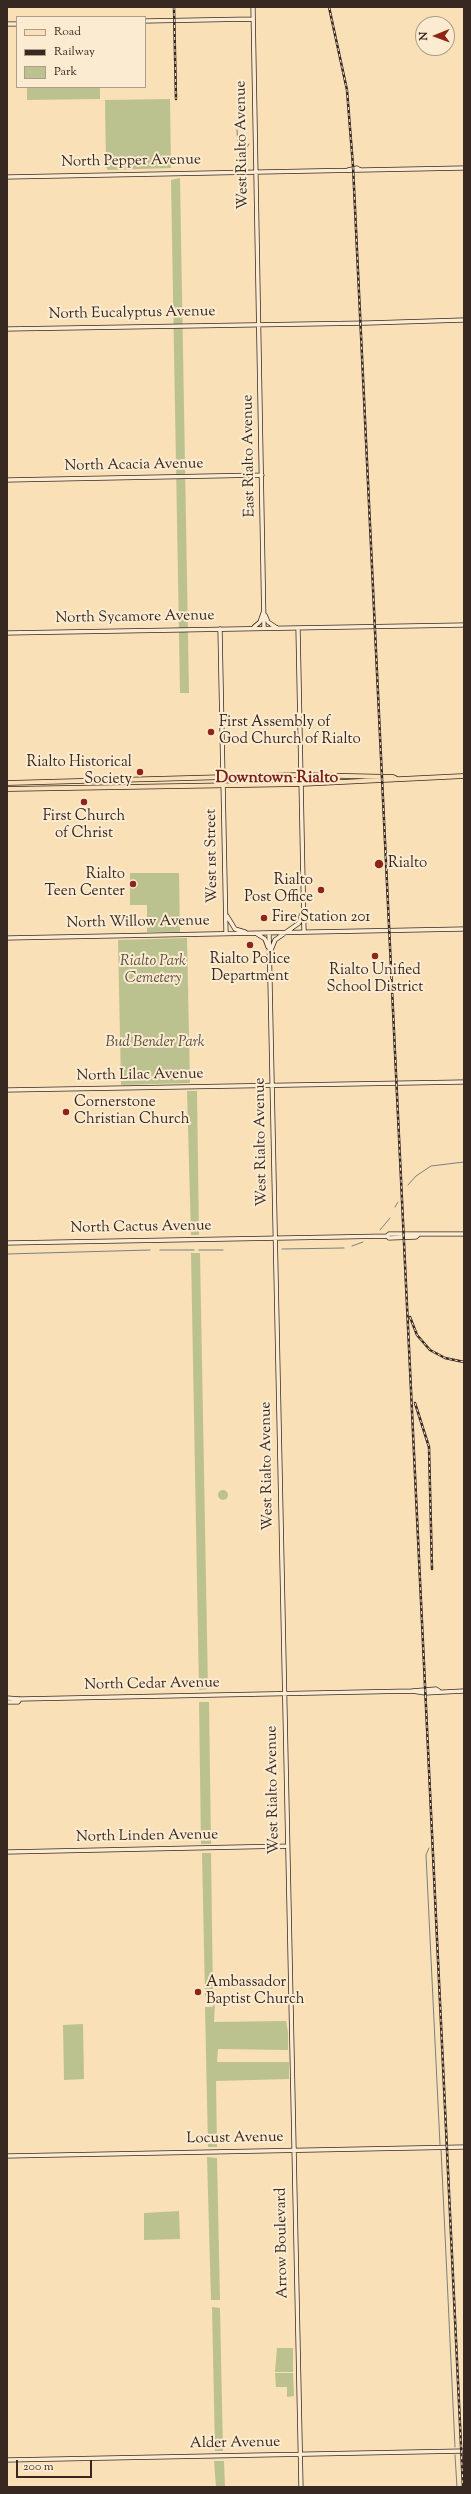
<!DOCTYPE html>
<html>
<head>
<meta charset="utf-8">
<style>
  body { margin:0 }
  #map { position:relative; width:471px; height:2494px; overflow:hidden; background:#f9e0b7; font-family:"Sorts Mill Goudy",serif }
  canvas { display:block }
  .frame { position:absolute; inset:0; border:8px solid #382822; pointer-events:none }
  .legend { position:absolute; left:16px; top:16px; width:130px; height:72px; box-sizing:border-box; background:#fbebd0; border:1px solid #ad9d8a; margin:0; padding:5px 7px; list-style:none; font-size:12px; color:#382822 }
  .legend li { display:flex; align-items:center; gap:8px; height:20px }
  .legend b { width:20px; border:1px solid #ad9d8a }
  .north { position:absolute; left:415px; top:16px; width:40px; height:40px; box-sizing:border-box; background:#fbebd0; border:1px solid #ad9d8a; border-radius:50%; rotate:269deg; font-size:11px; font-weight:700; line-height:16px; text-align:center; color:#382822 }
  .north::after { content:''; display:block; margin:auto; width:14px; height:18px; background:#8f2418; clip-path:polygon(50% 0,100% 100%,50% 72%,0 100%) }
  .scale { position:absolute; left:16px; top:2460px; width:76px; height:18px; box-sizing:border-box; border:2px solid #382822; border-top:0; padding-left:5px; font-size:12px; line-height:14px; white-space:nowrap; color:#382822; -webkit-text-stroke:3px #fbebd0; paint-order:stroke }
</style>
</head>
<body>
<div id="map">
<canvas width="471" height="2494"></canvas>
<div class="frame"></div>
<ul class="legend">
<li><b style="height:5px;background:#f9e0b7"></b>Road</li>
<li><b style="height:5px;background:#382822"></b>Railway</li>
<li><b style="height:11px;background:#bcc28f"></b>Park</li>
</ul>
<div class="north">N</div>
<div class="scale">200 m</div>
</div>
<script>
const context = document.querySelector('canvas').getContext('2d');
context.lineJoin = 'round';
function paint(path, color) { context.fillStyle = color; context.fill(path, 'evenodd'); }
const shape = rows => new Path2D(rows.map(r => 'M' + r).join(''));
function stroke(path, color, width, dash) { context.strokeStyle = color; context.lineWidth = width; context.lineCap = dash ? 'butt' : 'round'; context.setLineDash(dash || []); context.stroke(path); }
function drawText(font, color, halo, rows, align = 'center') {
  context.font = font + ' "Sorts Mill Goudy",serif'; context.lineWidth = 4; context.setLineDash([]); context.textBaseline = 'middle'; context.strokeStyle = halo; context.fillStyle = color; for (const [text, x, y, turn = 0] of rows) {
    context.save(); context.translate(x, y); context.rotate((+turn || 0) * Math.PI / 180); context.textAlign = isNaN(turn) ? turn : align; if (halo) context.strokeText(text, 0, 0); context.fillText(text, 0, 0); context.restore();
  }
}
paint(shape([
  [27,87,100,87,100,99,27,100],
  [170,99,171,168,108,170,106,167,105,100],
  [180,178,189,693,180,693,171,180],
  [130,873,179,873,180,932,147,932,147,905,130,905],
  [187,938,190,1083,121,1085,118,940],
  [187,1091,197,1091,199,1235,191,1235],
  [191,1253,200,1253,208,1689,199,1690],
  '218 1495a5 5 0 1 1 10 0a5 5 0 1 1-10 0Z',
  [199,1702,209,1702,211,1844,201,1844],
  [202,1853,211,1853,213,1997,205,1996],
  [215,2004,214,2022,286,2021,288,2032,288,2050,218,2049,217,2062,289,2062,289,2079,216,2081,217,2147,208,2147,205,2007,212,2007],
  [83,2024,84,2079,64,2080,63,2025],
  [207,2157,217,2158,220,2300,211,2300],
  [179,2211,180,2239,144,2240,144,2213],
  [212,2307,220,2308,223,2451,215,2451],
  [277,2348,293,2348,293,2372,275,2372],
  [275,2373,293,2373,294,2396,287,2397,287,2387,276,2387],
  [214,2461,224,2461,225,2487,216,2487]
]), '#bcc28f');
stroke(shape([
  [237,130,238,145,247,147,249,144],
  [408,1185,416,1176,431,1166,464,1162],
  [395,1207,398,1202],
  [380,1230,390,1218],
  [352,1246,363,1242],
  [282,1249,344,1248],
  [160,1250,194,1250],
  [199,1250,223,1250],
  [7,1254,150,1250],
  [429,1848,426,1855,440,2145],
  [441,2149,455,2447],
  [455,2455,457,2487]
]), '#78807d', 1);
const secondary = shape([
  [253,7,264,628],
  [145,21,253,19],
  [7,24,17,24],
  [348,170,357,168,360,170],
  [7,177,464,168],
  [7,329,368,323,464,320],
  [7,480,262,475],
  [265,615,268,622,277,628],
  [254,627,260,622,263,613],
  [298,628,304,932],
  [220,629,226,933],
  [7,633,464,625],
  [227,916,235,929,245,932],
  [269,933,301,2487],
  [257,934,265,939,268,947],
  [7,938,464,929],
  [271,950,275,940,299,923,302,913],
  [7,1090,464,1082],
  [387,1236,389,1238,416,1237,418,1235],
  [7,1243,338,1237,387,1236,389,1234,464,1234],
  [412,1691,436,1689,439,1691],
  [7,1698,20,1699,412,1691,425,1693,464,1691],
  [7,1702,18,1702,20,1699],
  [7,1852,287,1846],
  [7,2156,464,2147],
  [7,2460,464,2451]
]);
const primary = shape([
  [7,783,300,775,393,777,397,779],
  [7,789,300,784,464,776]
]);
stroke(secondary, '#382822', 5);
stroke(primary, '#382822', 5.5);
stroke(secondary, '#fbebd0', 3.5);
stroke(primary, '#f9e0b7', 4);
const rail = shape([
  [174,7,176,99],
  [329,7,347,90,353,166,463,2487],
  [410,1317,417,1335,430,1350,445,1358,464,1362],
  [415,1403,429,1447,432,1569]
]);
stroke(rail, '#382822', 2.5);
stroke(rail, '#fbebd0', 1, [3]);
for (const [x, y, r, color] of [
  [211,732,4,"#8f2418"],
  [140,772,4,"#8f2418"],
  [84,802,4,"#8f2418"],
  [379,864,5,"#8f2418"],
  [133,884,4,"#8f2418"],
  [321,890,4,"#8f2418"],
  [264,918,4,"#8f2418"],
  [250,945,4,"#8f2418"],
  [375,956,4,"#8f2418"],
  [66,1112,4,"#8f2418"],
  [198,1992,4,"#8f2418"]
]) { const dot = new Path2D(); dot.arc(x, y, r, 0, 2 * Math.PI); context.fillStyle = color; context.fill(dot); stroke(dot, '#fbebd0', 1.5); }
drawText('15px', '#382822', '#fbebd0', [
  ["West Rialto Avenue",243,145,-91],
  ["North Pepper Avenue",131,162,-1],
  ["North Eucalyptus Avenue",132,314,-1],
  ["East Rialto Avenue",250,456,-91],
  ["North Acacia Avenue",134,466,-1],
  ["North Sycamore Avenue",135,618,-1],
  ["West 1st Street",213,856,-91],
  ["North Willow Avenue",138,923,-1],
  ["North Lilac Avenue",140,1076,-1],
  ["West Rialto Avenue",262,1142,-91],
  ["North Cactus Avenue",141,1228,-1],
  ["West Rialto Avenue",268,1466,-91],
  ["North Cedar Avenue",152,1685,-1],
  ["West Rialto Avenue",274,1790,-91],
  ["North Linden Avenue",147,1837,-1],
  ["Locust Avenue",235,2139,-1],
  ["Arrow Boulevard",283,2243,-91],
  ["Alder Avenue",235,2444,-1]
]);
drawText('15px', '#382822', '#fbebd0', [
  ["First Assembly of",219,723],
  ["God Church of Rialto",219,740],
  ["Rialto Historical",132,763,"right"],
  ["Society",132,780,"right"],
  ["First Church",84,817,"center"],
  ["of Christ",84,834,"center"],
  ["Rialto",388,864],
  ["Rialto",125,875,"right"],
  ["Teen Center",125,892,"right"],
  ["Rialto",313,881,"right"],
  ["Post Office",313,898,"right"],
  ["Fire Station 201",272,918],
  ["Rialto Police",250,960,"center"],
  ["Department",250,977,"center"],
  ["Rialto Unified",375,971,"center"],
  ["School District",375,988,"center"],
  ["Cornerstone",74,1103],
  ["Christian Church",74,1120],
  ["Ambassador",206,1983],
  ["Baptist Church",206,2000]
], 'left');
drawText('italic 15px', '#594e3d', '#fbebd0', [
  ["Rialto Park",153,962],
  ["Cemetery",153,979],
  ["Bud Bender Park",155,1043]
]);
drawText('bold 16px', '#7a1f14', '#fbebd0', [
  ["Downtown Rialto",277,779]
]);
</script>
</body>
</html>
